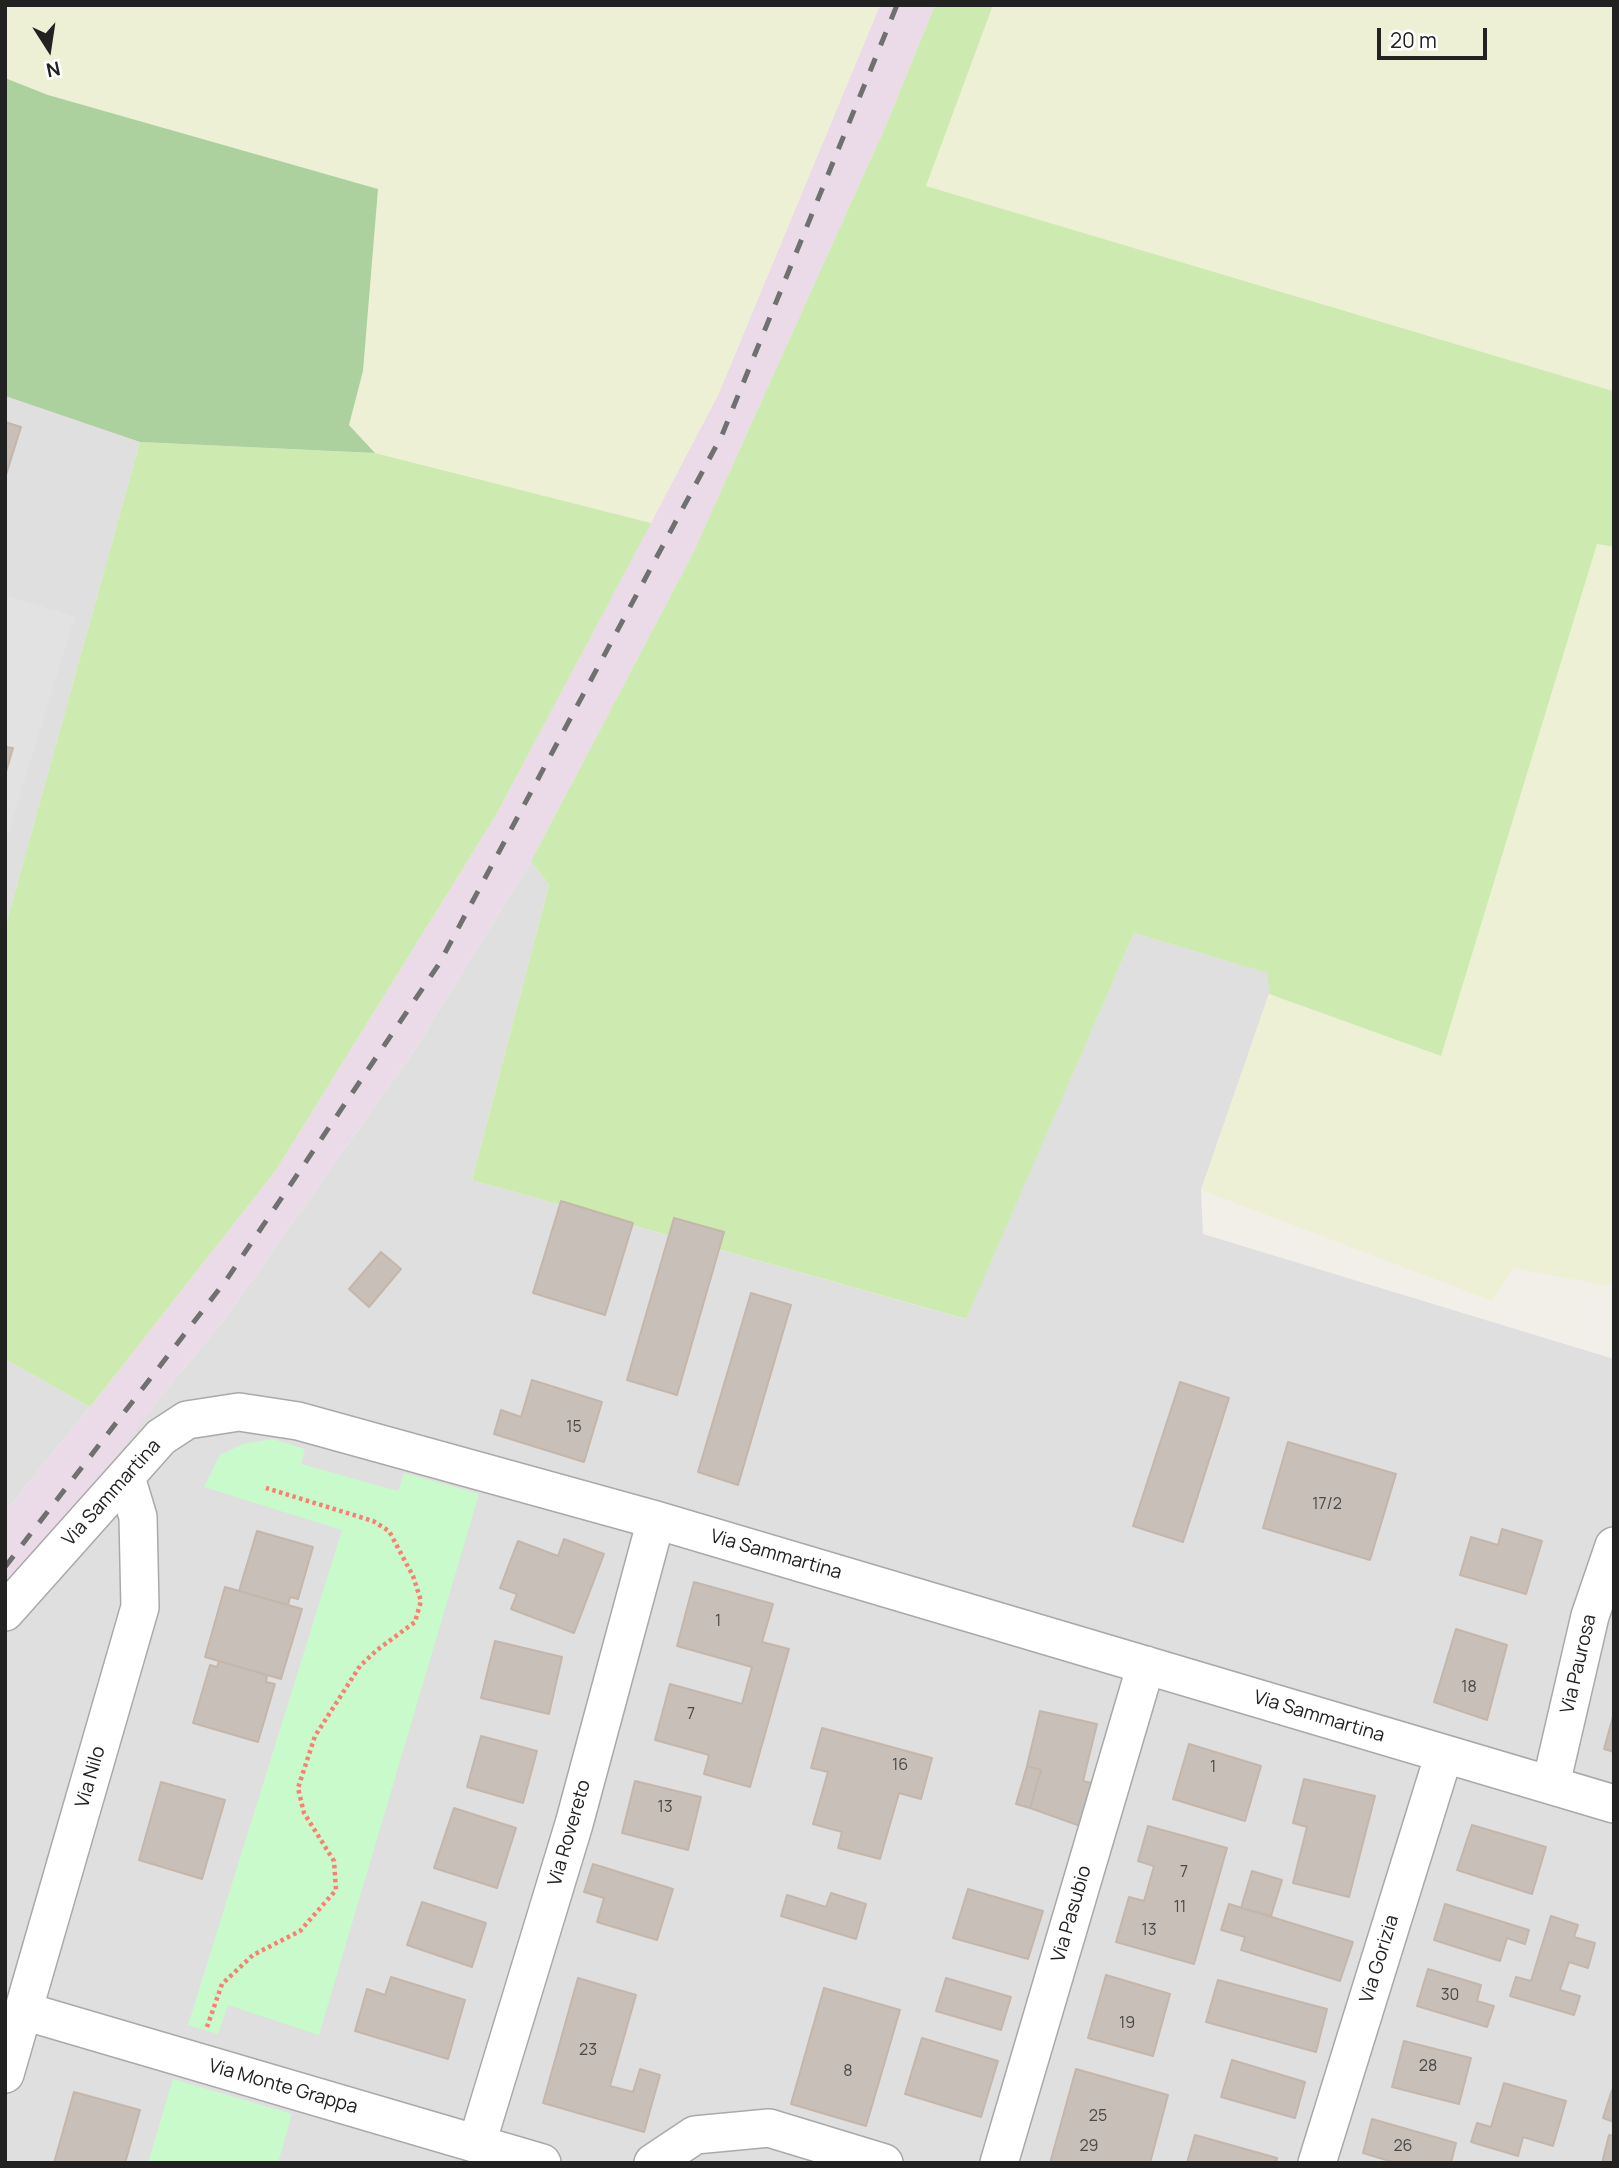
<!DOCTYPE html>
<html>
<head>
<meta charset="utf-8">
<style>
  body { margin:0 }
  #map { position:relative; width:1619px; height:2168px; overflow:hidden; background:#f2efe9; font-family:Manrope,sans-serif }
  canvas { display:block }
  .frame { position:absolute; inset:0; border:7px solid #222; pointer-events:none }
  .north { position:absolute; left:14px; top:14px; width:70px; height:70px; -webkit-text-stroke:5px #fff; paint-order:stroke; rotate:168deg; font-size:19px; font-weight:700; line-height:28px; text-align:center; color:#222 }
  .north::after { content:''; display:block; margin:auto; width:24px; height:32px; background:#222; clip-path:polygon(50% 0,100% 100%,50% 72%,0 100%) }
  .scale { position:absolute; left:1377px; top:28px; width:110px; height:32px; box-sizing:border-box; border:4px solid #222; border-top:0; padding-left:9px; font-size:21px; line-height:24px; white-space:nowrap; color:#222; -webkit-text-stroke:5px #fff; paint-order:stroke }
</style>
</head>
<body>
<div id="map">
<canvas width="1619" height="2168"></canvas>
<div class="frame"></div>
<div class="north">N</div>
<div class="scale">20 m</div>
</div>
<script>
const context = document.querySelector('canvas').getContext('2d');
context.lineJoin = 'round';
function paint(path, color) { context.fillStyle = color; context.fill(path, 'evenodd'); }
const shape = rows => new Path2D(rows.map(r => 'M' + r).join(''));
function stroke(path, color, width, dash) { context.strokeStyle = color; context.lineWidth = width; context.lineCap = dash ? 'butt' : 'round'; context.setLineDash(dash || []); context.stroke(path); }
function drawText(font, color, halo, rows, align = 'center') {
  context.font = font + ' Manrope,sans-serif'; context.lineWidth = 6; context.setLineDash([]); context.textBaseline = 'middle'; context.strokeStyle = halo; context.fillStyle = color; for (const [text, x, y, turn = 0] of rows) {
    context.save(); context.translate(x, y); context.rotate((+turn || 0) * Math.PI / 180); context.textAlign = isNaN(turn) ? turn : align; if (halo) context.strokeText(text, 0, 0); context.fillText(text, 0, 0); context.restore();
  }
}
paint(shape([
  [5,396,140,442,5,928],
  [531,861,549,885,472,1180,965,1319,1134,933,1269,973,1269,994,1201,1190,1203,1234,1614,1359,1614,2163,5,2163,5,1599,166,1390,226,1317,415,1049],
  [5,1359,90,1407,5,1512]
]), '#e0dfdf');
paint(shape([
  [880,5,935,5,887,123,692,555,531,861,415,1049,226,1317,166,1390,28,1574,5,1599,5,1512,90,1407,276,1170,496,815,718,395]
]), '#ebdbe8');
paint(shape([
  [5,5,880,5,718,395,651,523,375,453,349,425,363,371,48,95,5,78],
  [993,5,1614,5,1614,397,1613,391,925,186],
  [1597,544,1614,547,1614,1287,1513,1268,1492,1301,1201,1190,1269,994,1441,1056]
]), '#eef0d5');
paint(shape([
  [935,5,993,5,926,186,1613,391,1614,397,1614,547,1597,544,1441,1056,1269,994,1268,973,1134,933,966,1319,472,1180,549,885,531,861,692,555,887,123],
  [140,442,375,453,651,523,496,815,276,1170,90,1407,5,1359,5,928]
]), '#cdebb0');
paint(shape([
  [5,78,48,95,378,189,363,371,349,425,375,453,140,442,5,396]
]), '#add19e');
paint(shape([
  [273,1439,305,1449,301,1464,398,1491,404,1473,479,1494,319,2035,228,2005,218,2034,188,2025,342,1530,204,1487,220,1455,243,1444],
  [173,2079,292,2114,278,2163,148,2163]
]), '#c8facc');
paint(shape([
  [5,595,75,617,5,844]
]), '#e2e2e2');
const building = shape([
  [5,422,21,427,5,478,5,422],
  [5,747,13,748,5,775,5,747],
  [561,1201,633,1223,605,1315,533,1293,561,1201],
  [674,1218,724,1232,677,1395,627,1380,674,1218],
  [381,1252,401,1269,369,1307,349,1289,381,1252],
  [751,1293,791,1305,738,1485,698,1472,751,1293],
  [532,1380,602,1402,584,1462,494,1434,501,1410,521,1417,532,1380],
  [1180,1382,1229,1398,1183,1542,1133,1526,1180,1382],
  [1288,1442,1396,1474,1370,1560,1263,1528,1288,1442],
  [1502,1529,1542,1541,1526,1594,1460,1575,1471,1537,1498,1545,1502,1529],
  [257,1531,313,1547,298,1599,290,1597,288,1605,239,1591,257,1531],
  [564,1539,604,1554,574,1633,511,1609,517,1594,500,1588,518,1541,558,1556,564,1539],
  [694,1582,773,1604,762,1642,789,1649,750,1787,704,1774,709,1755,655,1740,670,1684,742,1704,752,1667,677,1646,694,1582],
  [225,1587,302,1609,281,1679,205,1657,225,1587],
  [1456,1629,1507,1645,1487,1720,1434,1702,1456,1629],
  [495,1641,562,1657,549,1714,481,1698,495,1641],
  [219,1661,267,1675,266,1682,275,1684,258,1742,193,1723,210,1665,217,1667,219,1661],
  [1040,1711,1097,1724,1083,1781,1096,1784,1086,1828,1030,1808,1041,1770,1027,1766,1040,1711],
  [1614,1713,1614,1752,1604,1749,1614,1713],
  [822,1728,932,1758,921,1799,899,1793,880,1859,838,1848,842,1832,813,1824,828,1772,811,1768,822,1728],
  [481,1736,537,1751,523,1803,467,1787,481,1736],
  [1189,1744,1261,1766,1245,1821,1173,1799,1189,1744],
  [1027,1766,1041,1770,1030,1808,1016,1804,1027,1766],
  [1304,1779,1375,1796,1349,1897,1293,1883,1307,1827,1293,1823,1304,1779],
  [635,1781,701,1797,688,1850,622,1833,635,1781],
  [161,1782,225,1800,202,1879,139,1860,161,1782],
  [454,1808,516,1828,497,1888,434,1868,454,1808],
  [1472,1825,1546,1847,1532,1894,1457,1870,1472,1825],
  [1148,1826,1227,1848,1194,1964,1116,1942,1129,1897,1144,1901,1154,1866,1138,1861,1148,1826],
  [593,1864,673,1889,657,1940,597,1922,604,1898,584,1892,593,1864],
  [1252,1871,1282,1880,1271,1916,1241,1908,1252,1871],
  [968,1889,1043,1911,1028,1959,953,1938,968,1889],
  [831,1893,866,1904,856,1939,781,1916,787,1895,826,1907,831,1893],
  [422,1902,486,1923,472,1967,407,1945,422,1902],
  [1229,1904,1353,1942,1340,1981,1241,1950,1245,1937,1221,1930,1229,1904],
  [1445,1904,1529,1930,1525,1944,1507,1938,1500,1961,1434,1940,1445,1904],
  [1551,1916,1578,1925,1574,1937,1595,1943,1588,1968,1569,1962,1560,1990,1580,1996,1574,2015,1510,1996,1516,1977,1531,1981,1551,1916],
  [1428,1969,1481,1985,1477,2001,1494,2006,1487,2027,1417,2006,1428,1969],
  [1106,1975,1170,1994,1153,2056,1088,2038,1106,1975],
  [391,1977,465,2000,448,2059,355,2031,367,1989,385,1995,391,1977],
  [578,1978,636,1995,610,2086,633,2092,640,2069,660,2075,644,2132,543,2103,578,1978],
  [946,1978,1011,1997,1001,2030,936,2011,946,1978],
  [1218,1980,1327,2009,1316,2052,1206,2022,1218,1980],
  [824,1988,900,2010,866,2126,791,2104,824,1988],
  [922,2038,998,2061,981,2117,905,2094,922,2038],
  [1404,2041,1471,2058,1459,2104,1392,2087,1404,2041],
  [1232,2060,1305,2082,1295,2118,1221,2097,1232,2060],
  [1076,2069,1168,2095,1150,2163,1050,2163,1076,2069],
  [1504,2083,1566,2101,1553,2146,1523,2137,1518,2156,1471,2142,1477,2123,1491,2127,1504,2083],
  [1612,2090,1614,2091,1614,2122,1603,2118,1612,2090],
  [74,2092,140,2110,125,2163,54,2163,74,2092],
  [1372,2119,1456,2143,1451,2163,1396,2163,1363,2153,1372,2119],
  [1195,2135,1277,2158,1276,2163,1187,2163,1195,2135],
  [1609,2135,1614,2136,1614,2163,1602,2163,1609,2135]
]);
paint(building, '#c7bfb8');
stroke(building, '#c4b6ab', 2);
const minor = shape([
  [5,1612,161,1437,187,1420,239,1412,298,1421,656,1520,1614,1804],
  [1551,1784,1590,1616,1614,1546],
  [24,2011,542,2163],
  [5,2074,140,1607,138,1517,126,1477],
  [477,2143,574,1824,656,1520],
  [653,2163,695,2135,769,2128,884,2163],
  [999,2163,1146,1665],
  [1317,2163,1444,1754]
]);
stroke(minor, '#a9a9a9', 40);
stroke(shape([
  [207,2027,222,1984,253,1955,300,1931,336,1890,334,1861,304,1813,298,1788,315,1736,360,1666,377,1650,415,1622,421,1601,413,1576,389,1531,373,1521,266,1488]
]), '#fa8072', 4.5, [3.5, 3.5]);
stroke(minor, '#fff', 37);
stroke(shape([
  [5,1567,227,1279,439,964,722,435,897,5]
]), '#707070', 5, [14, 14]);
drawText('16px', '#4b4948', null, [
  ["15",574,1428],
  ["17/2",1327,1505],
  ["1",718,1622],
  ["18",1469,1688],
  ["7",691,1715],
  ["16",900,1766],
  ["1",1213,1768],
  ["13",665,1808],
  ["7",1184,1873],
  ["11",1180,1908],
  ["13",1149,1931],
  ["30",1450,1996],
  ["19",1127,2024],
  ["23",588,2051],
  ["28",1428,2067],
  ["8",848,2072],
  ["25",1098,2117],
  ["29",1089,2147],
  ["26",1403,2147]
]);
drawText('19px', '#222', '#fff', [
  ["Via Sammartina",112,1493,-48],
  ["Via Sammartina",776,1555,16],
  ["Via Paurosa",1579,1664,-77],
  ["Via Sammartina",1319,1717,17],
  ["Via Nilo",91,1777,-74],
  ["Via Rovereto",570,1833,-74],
  ["Via Pasubio",1072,1914,-74],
  ["Via Gorizia",1380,1959,-73],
  ["Via Monte Grappa",283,2087,16]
]);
</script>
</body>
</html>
